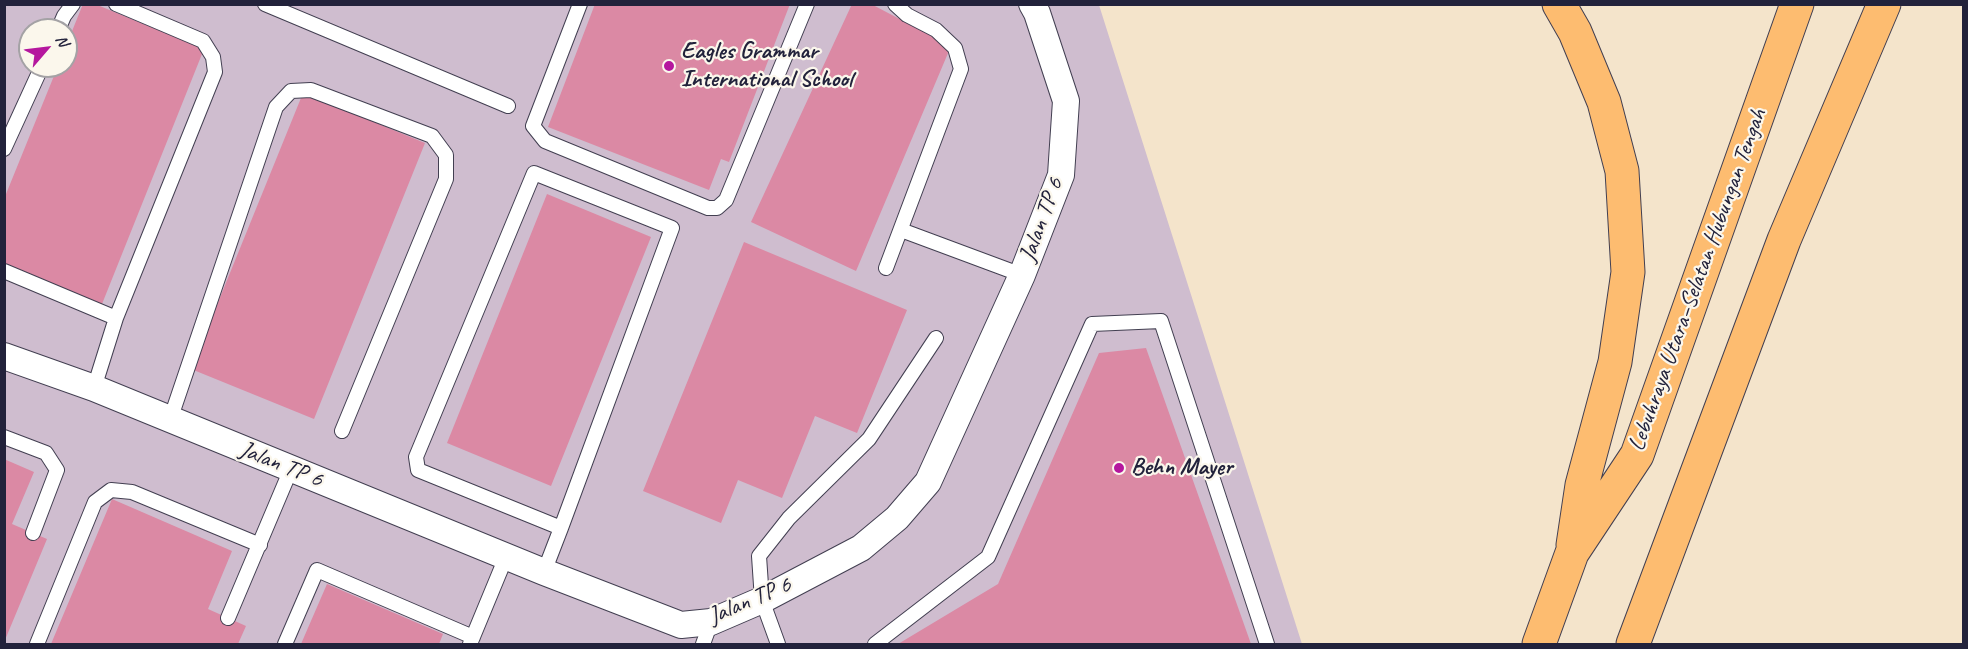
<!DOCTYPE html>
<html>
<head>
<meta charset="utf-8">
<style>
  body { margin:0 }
  #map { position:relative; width:1968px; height:649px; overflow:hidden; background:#f4e4cb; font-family:Caveat,sans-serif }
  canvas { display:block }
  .frame { position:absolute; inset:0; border:6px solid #22223b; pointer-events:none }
  .north { position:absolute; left:18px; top:18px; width:60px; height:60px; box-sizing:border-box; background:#fbf7ec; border:2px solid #a4a2a5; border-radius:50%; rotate:62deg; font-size:16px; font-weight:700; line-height:24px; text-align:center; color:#22223b }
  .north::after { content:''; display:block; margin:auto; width:21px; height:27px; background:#b5179e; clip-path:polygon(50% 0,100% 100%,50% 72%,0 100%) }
</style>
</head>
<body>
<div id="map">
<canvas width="1968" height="649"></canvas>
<div class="frame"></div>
<div class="north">N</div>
</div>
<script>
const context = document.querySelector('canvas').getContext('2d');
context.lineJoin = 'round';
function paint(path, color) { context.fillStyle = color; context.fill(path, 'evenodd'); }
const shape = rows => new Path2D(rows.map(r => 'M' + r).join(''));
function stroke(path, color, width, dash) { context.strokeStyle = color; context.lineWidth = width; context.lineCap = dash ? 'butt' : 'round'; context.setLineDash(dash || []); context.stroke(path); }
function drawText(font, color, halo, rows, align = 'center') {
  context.font = font + ' Caveat,sans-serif'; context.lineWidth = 4.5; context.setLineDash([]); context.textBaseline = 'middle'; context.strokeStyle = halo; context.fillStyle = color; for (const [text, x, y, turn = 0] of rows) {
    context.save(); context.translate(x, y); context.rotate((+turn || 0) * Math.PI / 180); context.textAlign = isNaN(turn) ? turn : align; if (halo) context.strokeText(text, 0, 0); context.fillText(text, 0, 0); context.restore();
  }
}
paint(shape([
  [4,5,1099,5,1302,644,5,644],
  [30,30,66,30,66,66,30,66]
]), '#cfbdcf');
paint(shape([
  [83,4,95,4,204,49,102,304,4,264,4,199,58,66,66,66,66,46],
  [595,4,790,4,729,162,721,159,709,190,548,127],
  [852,4,871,4,951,46,856,271,751,222],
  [303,93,425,143,314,419,191,369],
  [547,194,651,237,551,486,447,443],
  [744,242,907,310,857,433,815,416,782,498,738,480,721,523,643,491],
  [1146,348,1251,644,898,644,998,584,1099,353],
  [4,459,34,472,12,524,47,539,5,640],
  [112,499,232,551,208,609,246,626,238,644,51,644],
  [327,584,443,634,439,644,301,644]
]), '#db89a4');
const lane = shape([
  [265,4,508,106],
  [580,4,533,126,545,141,708,208,717,208,726,200,807,4],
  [58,30,64,16,73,4],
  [4,149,42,66],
  [901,230,1022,275],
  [886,268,961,69,955,48,936,30,907,15,895,4],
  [4,271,116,318],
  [94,388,116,318,215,72,213,57,203,41,116,4],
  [170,420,276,107,291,91,311,90,432,136,446,155,446,179,342,431],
  [4,437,46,453,57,470,33,533],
  [544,572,561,528,672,228,534,173,416,457,418,470,561,528],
  [228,618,291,469],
  [37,644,95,502,111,490,132,492,260,545],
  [285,644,317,570,473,637],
  [470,644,506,557],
  [703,644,711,622],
  [778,644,762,600,759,556,789,518,869,439,936,338],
  [875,644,988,557,1092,324,1161,321,1267,644]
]);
const street = shape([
  [4,356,94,388,544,572,681,625,711,622,762,600,861,548,897,518,928,482,1022,275,1061,175,1066,101,1037,13,1032,4]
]);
const highway = shape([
  [1559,4,1575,32,1604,102,1622,171,1628,272,1615,362,1582,485,1573,545],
  [1539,644,1572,553,1637,455,1797,4],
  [1633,644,1784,240,1884,4]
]);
stroke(lane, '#423f51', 16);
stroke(street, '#423f51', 28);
stroke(highway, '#423f51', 35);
stroke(lane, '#fff', 14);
stroke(street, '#fff', 26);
stroke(highway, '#fdbc70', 33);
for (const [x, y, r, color] of [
  [669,66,6,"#b5179e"],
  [1119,468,6,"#b5179e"]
]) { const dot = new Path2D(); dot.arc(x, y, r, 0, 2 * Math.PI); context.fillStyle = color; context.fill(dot); stroke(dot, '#fbf7ec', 2); }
drawText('bold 24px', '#22223b', '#fbf7ec', [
  ["Eagles Grammar",681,52],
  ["International School",681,80],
  ["Behn Mayer",1131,468]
], 'left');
drawText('24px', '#22223b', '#fbf7ec', [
  ["Jalan TP 6",1042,220,-70],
  ["Lebuhraya Utara–Selatan Hubungan Tengah",1698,280,-70],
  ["Jalan TP 6",281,465,22],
  ["Jalan TP 6",750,601,-23]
]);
</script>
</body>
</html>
